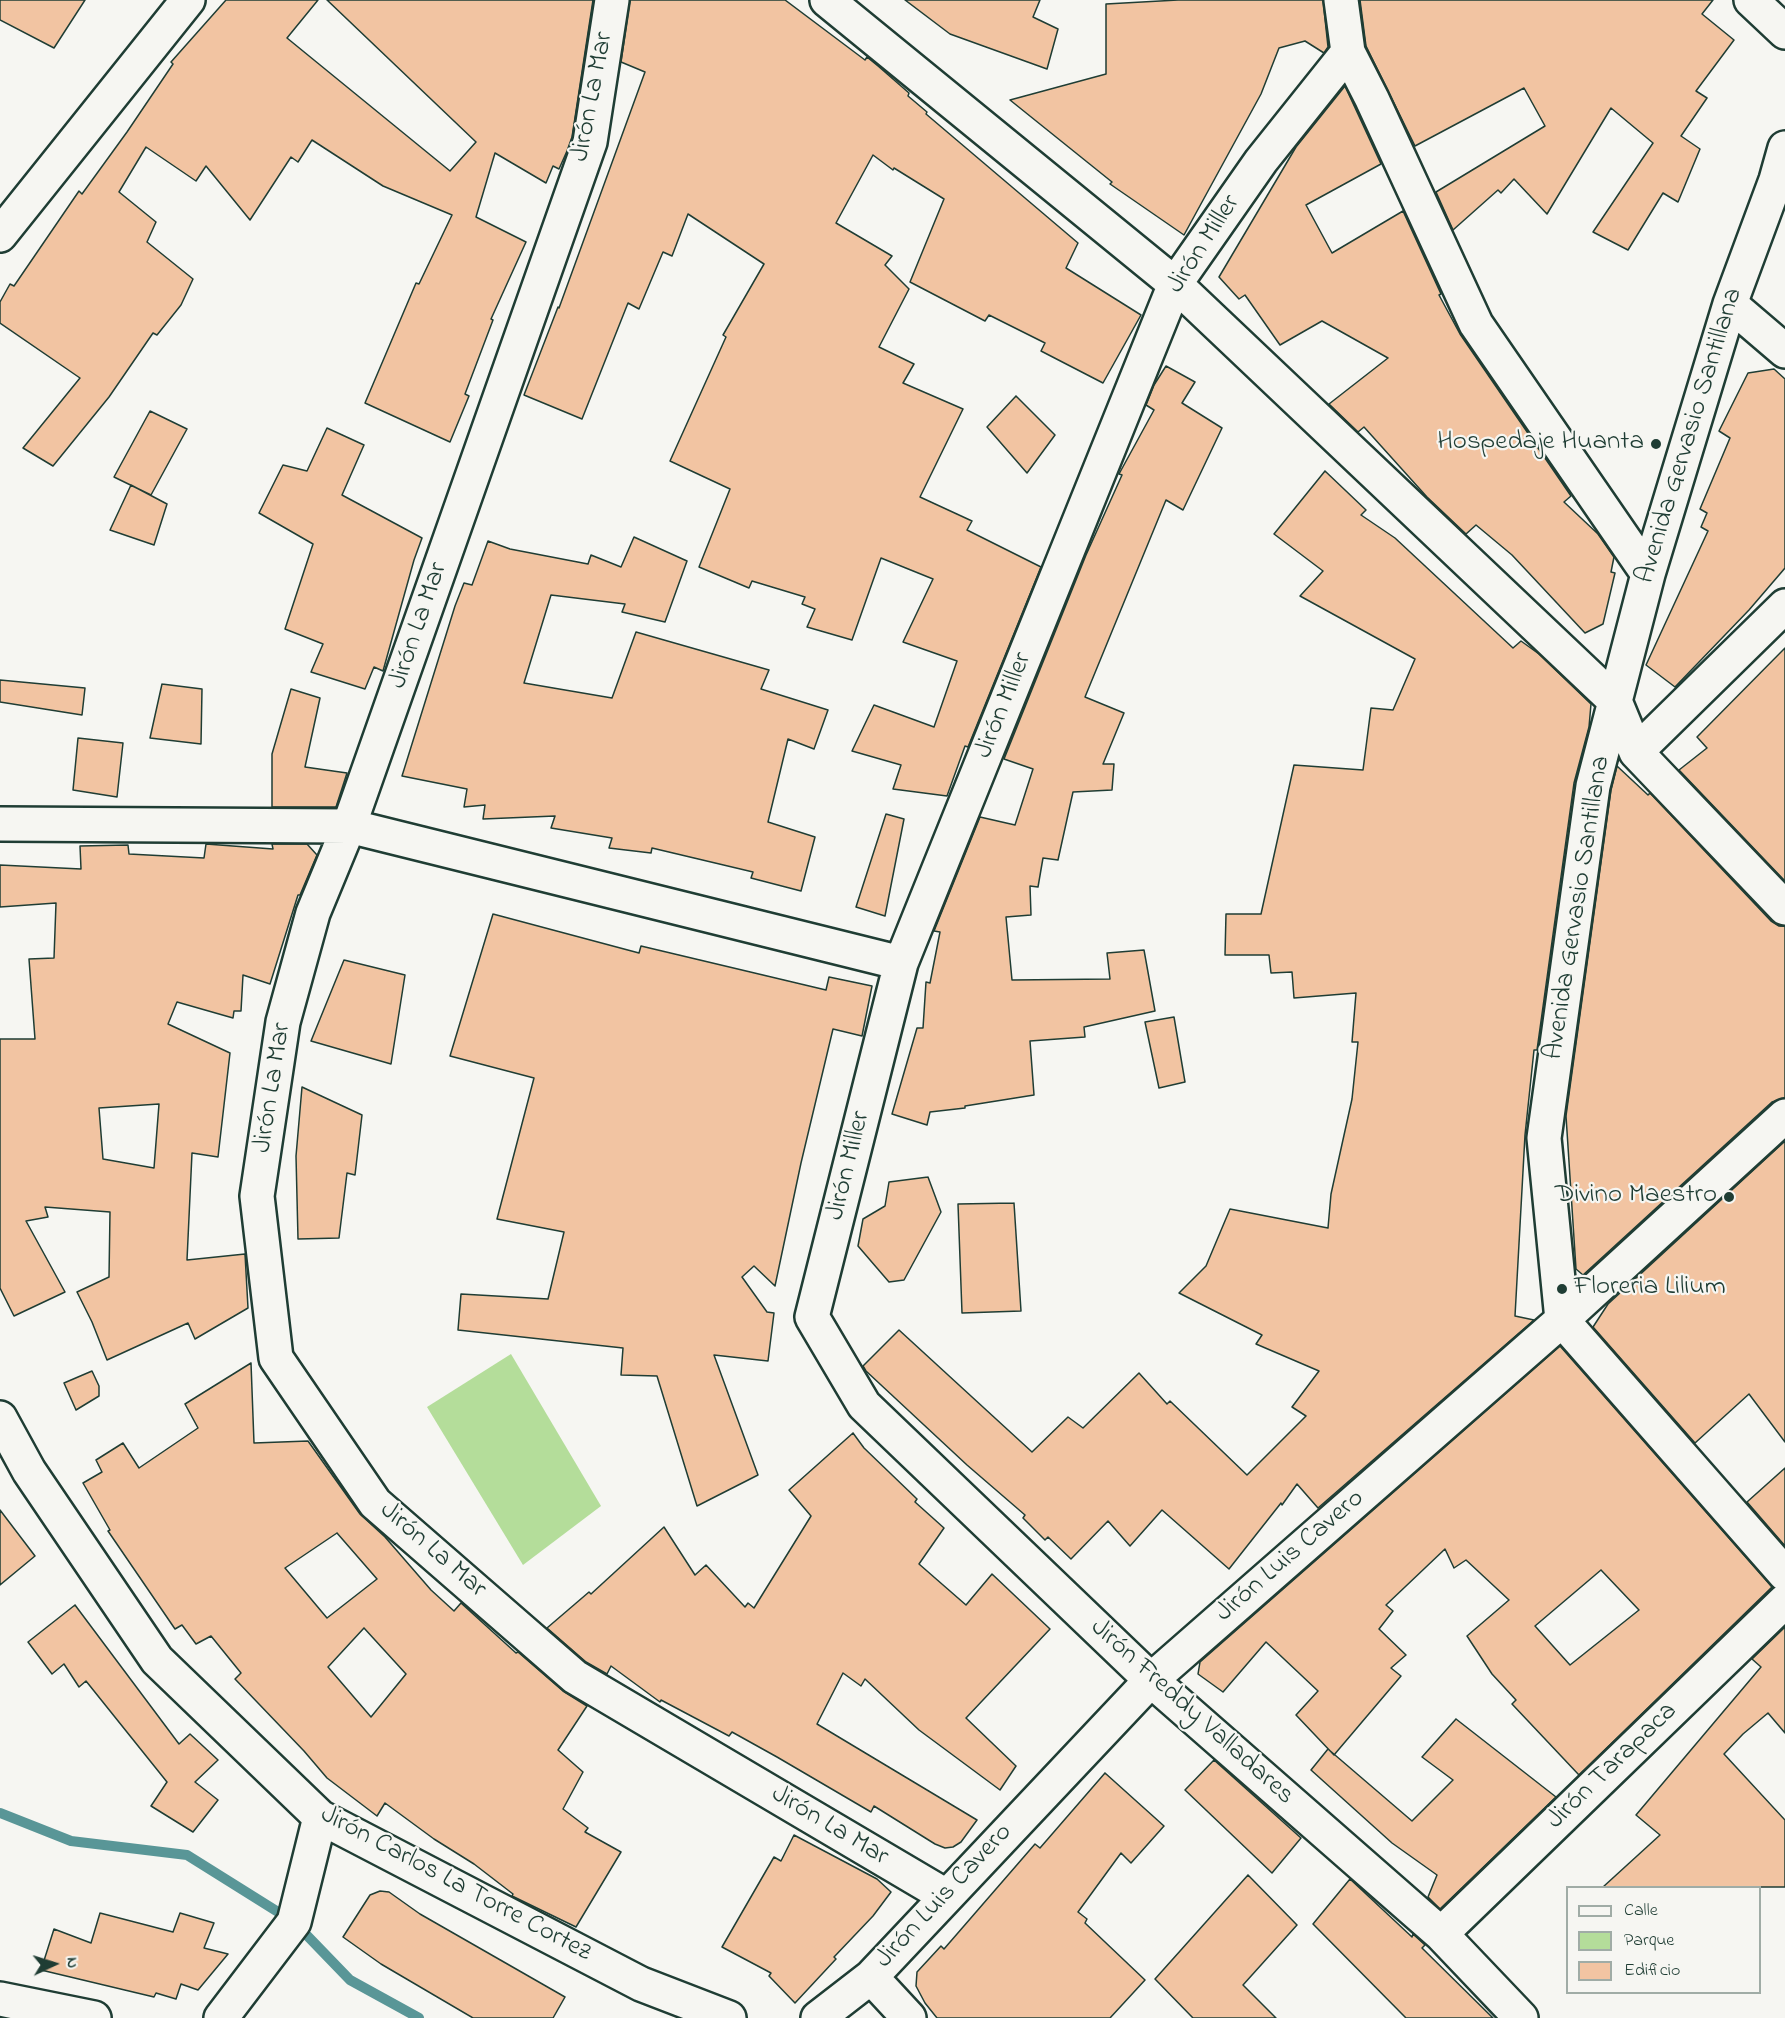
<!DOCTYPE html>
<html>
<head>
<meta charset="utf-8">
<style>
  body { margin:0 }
  #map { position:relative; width:1785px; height:2018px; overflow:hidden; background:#f6f6f2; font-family:"Indie Flower",sans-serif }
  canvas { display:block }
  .legend { position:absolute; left:1566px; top:1886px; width:195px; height:108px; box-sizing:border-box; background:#f6f6f2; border:2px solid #a0aca6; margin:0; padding:8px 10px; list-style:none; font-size:18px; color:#1f3d34 }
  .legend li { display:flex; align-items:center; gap:12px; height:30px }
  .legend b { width:30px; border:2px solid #a0aca6 }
  .north { position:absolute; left:24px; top:1934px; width:60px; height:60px; -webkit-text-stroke:4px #f6f6f2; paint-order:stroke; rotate:86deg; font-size:16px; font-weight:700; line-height:24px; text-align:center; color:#1f3d34 }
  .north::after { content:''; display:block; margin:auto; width:21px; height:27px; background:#1f3d34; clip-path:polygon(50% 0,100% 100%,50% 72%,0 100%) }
</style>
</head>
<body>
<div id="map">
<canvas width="1785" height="2018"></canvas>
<ul class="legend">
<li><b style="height:8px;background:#f6f6f2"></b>Calle</li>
<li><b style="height:16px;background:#b4dd9a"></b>Parque</li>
<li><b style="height:16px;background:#f2c4a2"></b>Edificio</li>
</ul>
<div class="north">N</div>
</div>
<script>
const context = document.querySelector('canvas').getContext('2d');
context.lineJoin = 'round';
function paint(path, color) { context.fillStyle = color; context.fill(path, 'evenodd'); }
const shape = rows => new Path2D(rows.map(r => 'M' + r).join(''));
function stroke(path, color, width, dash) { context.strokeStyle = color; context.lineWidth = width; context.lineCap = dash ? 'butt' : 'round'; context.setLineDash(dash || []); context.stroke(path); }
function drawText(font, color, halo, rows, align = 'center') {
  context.font = font + ' "Indie Flower",sans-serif'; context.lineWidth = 4.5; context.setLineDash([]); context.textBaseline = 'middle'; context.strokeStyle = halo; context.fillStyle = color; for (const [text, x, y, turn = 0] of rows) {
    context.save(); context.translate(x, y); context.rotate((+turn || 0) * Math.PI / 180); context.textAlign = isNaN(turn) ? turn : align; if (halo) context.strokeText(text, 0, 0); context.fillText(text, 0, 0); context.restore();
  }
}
paint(shape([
  [511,1354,601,1506,523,1565,427,1407]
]), '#b4dd9a');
stroke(shape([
  [0,1813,71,1841,187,1855,294,1922,350,1980,419,2018]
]), '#599697', 10);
const building = shape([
  [0,0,85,0,54,48,0,20,0,0],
  [226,0,318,0,287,38,450,171,476,142,327,0,593,0,572,137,567,151,559,169,553,166,546,183,495,153,476,217,526,242,491,319,493,320,465,394,469,396,450,442,365,403,416,283,419,284,452,215,383,186,312,140,298,162,291,157,250,220,206,166,196,181,146,147,119,192,156,222,147,242,193,279,181,305,157,335,153,333,109,397,53,466,23,448,80,378,0,323,0,302,10,284,14,286,79,191,82,194,127,132,173,64,171,62,226,0],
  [630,0,785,0,865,60,867,57,878,66,909,93,908,96,927,112,926,114,1078,243,1066,268,1141,315,1103,383,1041,351,1045,343,989,315,985,321,910,282,944,199,894,168,893,170,873,155,836,223,892,256,885,265,909,289,879,347,914,364,903,383,963,409,920,497,972,521,967,530,1041,567,968,747,965,746,947,796,893,789,901,765,852,751,874,705,934,727,957,661,903,642,933,579,881,558,852,640,807,627,815,609,802,604,805,597,752,581,749,588,699,567,730,489,670,461,726,337,723,335,764,264,688,214,672,256,663,252,639,309,628,303,582,419,524,395,558,307,559,308,645,72,621,62,630,0],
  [905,0,1040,0,1033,17,1058,29,1047,69,950,34,905,0],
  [1178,0,1323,0,1328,47,1324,53,1305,41,1279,48,1261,94,1184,235,1110,184,1112,182,1010,100,1106,74,1106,4,1178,0],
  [1360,0,1713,0,1702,14,1734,40,1696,91,1707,98,1681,136,1700,149,1678,202,1663,193,1628,250,1593,232,1653,143,1611,108,1547,214,1514,179,1501,193,1498,190,1453,230,1436,192,1545,126,1524,88,1415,146,1366,46,1360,0],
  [1345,86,1381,164,1306,205,1332,253,1403,211,1441,294,1439,295,1460,334,1571,496,1564,502,1598,534,1614,557,1611,572,1615,573,1603,624,1585,633,1512,555,1476,525,1466,534,1427,497,1364,427,1358,432,1329,404,1388,358,1322,321,1280,345,1245,295,1239,299,1219,277,1296,147,1345,86],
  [1166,366,1195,382,1182,403,1222,428,1183,510,1166,500,1085,697,1124,713,1103,764,1114,764,1112,790,1073,792,1058,860,1043,858,1038,887,1030,886,1031,915,1006,917,1012,980,1110,979,1107,953,1144,950,1155,1011,1084,1027,1085,1037,1030,1041,1034,1095,965,1106,965,1108,930,1112,927,1125,892,1114,917,1028,923,1028,926,982,930,983,940,932,934,931,980,817,1015,825,1033,769,1004,759,1086,555,1122,475,1119,474,1154,410,1146,405,1154,385,1166,366],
  [1774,369,1785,379,1785,568,1749,610,1675,687,1646,665,1708,531,1701,527,1707,513,1700,509,1730,438,1719,431,1748,373,1774,369],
  [1016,396,1055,435,1027,473,987,427,1016,396],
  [150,411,187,429,151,495,114,477,150,411],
  [327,428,364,445,342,495,422,538,414,560,383,671,374,667,365,689,311,672,323,644,285,629,313,544,259,513,283,465,307,471,327,428],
  [1325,471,1366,510,1361,515,1395,538,1513,648,1521,641,1539,654,1591,704,1589,727,1574,783,1537,1050,1534,1050,1525,1135,1515,1316,1534,1320,1318,1508,1297,1484,1282,1505,1281,1503,1229,1569,1162,1510,1130,1546,1108,1521,1071,1559,1048,1537,1045,1540,1023,1518,1025,1515,967,1465,866,1371,863,1366,899,1330,1032,1452,1068,1417,1083,1428,1139,1373,1167,1404,1170,1401,1247,1475,1306,1416,1292,1407,1319,1371,1256,1344,1262,1335,1179,1293,1206,1266,1230,1209,1328,1228,1331,1194,1352,1099,1358,1042,1352,1042,1356,993,1294,998,1292,972,1271,973,1269,955,1225,955,1226,914,1261,914,1294,765,1363,770,1371,708,1393,710,1415,659,1300,596,1323,571,1274,534,1325,471],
  [131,485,167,504,154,545,110,530,131,485],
  [634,537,687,561,665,622,622,612,625,604,551,595,524,683,612,698,636,632,769,670,761,689,828,710,814,749,788,739,768,822,815,837,801,891,751,878,753,872,652,848,651,853,609,848,612,838,551,828,555,816,483,819,485,805,464,807,467,789,402,776,455,606,464,583,472,585,488,541,510,549,588,564,591,555,621,567,634,537],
  [1785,648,1785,881,1679,770,1707,748,1697,737,1785,648],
  [0,680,85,688,82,715,0,702,0,680],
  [162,684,202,689,201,744,150,738,162,684],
  [291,689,320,698,305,767,347,773,336,807,272,807,272,754,291,689],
  [78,738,123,743,117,797,73,790,78,738],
  [1617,766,1648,795,1650,793,1771,921,1779,926,1785,926,1785,1098,1772,1102,1583,1275,1576,1269,1566,1116,1611,790,1617,766],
  [886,814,904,819,885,916,856,907,886,814],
  [206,844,273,849,272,844,307,844,317,855,300,895,298,895,270,984,243,975,241,1011,234,1011,233,1018,177,1002,168,1024,230,1053,218,1157,192,1153,187,1260,245,1254,248,1308,195,1339,188,1323,107,1360,92,1322,77,1292,109,1277,110,1212,45,1207,48,1217,26,1221,65,1292,14,1316,0,1288,0,1039,35,1039,29,959,54,958,56,903,0,907,0,865,81,869,80,846,128,845,129,854,204,858,206,844],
  [159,1104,154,1168,103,1159,99,1108,159,1104],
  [493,914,639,953,641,946,826,990,829,977,872,986,862,1036,833,1029,801,1163,775,1286,754,1266,742,1277,767,1312,774,1313,768,1361,714,1355,758,1475,697,1506,657,1376,621,1375,623,1348,458,1330,461,1294,548,1299,564,1232,497,1219,534,1078,450,1056,493,914],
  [344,960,405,975,391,1064,311,1041,344,960],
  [1174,1017,1185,1082,1159,1088,1145,1022,1174,1017],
  [302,1087,362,1115,355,1175,347,1173,339,1238,298,1239,296,1156,302,1087],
  [1785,1141,1785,1442,1749,1394,1695,1443,1593,1327,1608,1304,1785,1141],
  [928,1177,941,1212,904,1280,889,1282,858,1246,863,1219,885,1206,889,1182,928,1177],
  [1014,1203,1021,1311,962,1313,958,1204,1014,1203],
  [1560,1346,1772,1587,1579,1775,1512,1704,1516,1700,1492,1674,1467,1636,1509,1600,1466,1560,1454,1568,1445,1549,1386,1605,1393,1611,1379,1629,1406,1655,1391,1668,1401,1676,1334,1755,1296,1715,1318,1691,1266,1642,1223,1692,1198,1674,1200,1662,1560,1346],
  [1601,1570,1639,1610,1570,1665,1535,1626,1601,1570],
  [251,1363,254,1443,308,1441,360,1514,385,1537,431,1590,454,1611,461,1603,516,1653,518,1652,563,1691,587,1706,558,1750,583,1772,563,1809,588,1828,585,1832,621,1852,576,1927,512,1896,513,1894,474,1864,434,1839,385,1803,377,1816,327,1778,304,1751,235,1679,241,1673,211,1636,196,1644,182,1625,175,1629,108,1531,110,1530,83,1483,102,1472,96,1460,123,1443,139,1468,198,1428,185,1404,251,1363],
  [337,1533,377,1579,327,1618,285,1568,337,1533],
  [364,1628,406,1674,371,1717,328,1667,364,1628],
  [92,1371,99,1386,99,1396,76,1410,64,1383,92,1371],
  [853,1433,864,1448,917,1499,915,1502,944,1528,919,1564,966,1605,992,1574,1050,1629,966,1718,1016,1766,1000,1790,919,1730,865,1679,861,1686,843,1673,817,1724,977,1820,961,1842,953,1847,945,1848,935,1844,874,1806,871,1812,777,1757,732,1732,729,1736,661,1700,660,1702,611,1666,607,1674,586,1662,547,1628,589,1592,591,1594,664,1527,695,1575,706,1565,745,1607,748,1603,754,1608,811,1516,789,1490,853,1433],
  [1785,1468,1785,1546,1747,1502,1785,1468],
  [0,1510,35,1556,0,1585,0,1510],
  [75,1605,179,1744,190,1734,218,1760,195,1782,218,1800,193,1832,151,1806,167,1782,86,1681,79,1687,64,1664,52,1674,28,1642,75,1605],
  [1785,1627,1785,1733,1768,1713,1743,1734,1724,1754,1785,1820,1785,1887,1603,1887,1660,1835,1636,1815,1761,1667,1752,1659,1785,1627],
  [1456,1719,1556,1797,1440,1909,1428,1897,1437,1875,1392,1843,1311,1770,1328,1749,1412,1821,1453,1780,1422,1757,1456,1719],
  [1214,1760,1301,1838,1272,1873,1185,1790,1214,1760],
  [1105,1773,1164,1826,1131,1863,1121,1853,1078,1912,1087,1919,1085,1923,1145,1980,1110,2018,937,2018,925,2003,916,1986,917,1972,941,1946,944,1949,1035,1844,1040,1848,1105,1773],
  [794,1835,877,1879,891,1892,873,1916,834,1957,836,1959,795,2003,769,1976,771,1973,722,1947,774,1857,781,1861,794,1835],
  [1248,1875,1297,1925,1243,1985,1276,2018,1193,2018,1155,1979,1248,1875],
  [1350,1879,1412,1937,1413,1934,1425,1945,1422,1948,1493,2018,1406,2018,1313,1924,1350,1879],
  [380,1891,389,1892,420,1914,565,1997,553,2018,473,2018,381,1964,343,1937,370,1895,380,1891],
  [100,1913,173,1932,180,1913,214,1923,204,1948,228,1954,198,1990,181,1984,176,1999,156,1993,154,1997,41,1970,54,1929,91,1943,100,1913]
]);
paint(building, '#f2c4a2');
stroke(building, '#1f3d34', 1.5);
const minor = shape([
  [612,0,590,142,349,826,313,913,283,1022,257,1196,276,1358,375,1503,575,1677,946,1896],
  [827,0,1175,284,1615,701,1636,752,1785,908],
  [1341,0,1348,52,1372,99,1476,324,1648,574],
  [1751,0,1785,32],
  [1348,52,1261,161,1175,284,901,963,812,1317,864,1405,1151,1680,1441,1934,1521,2018],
  [1785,148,1776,180,1730,304,1648,574,1593,786,1544,1138,1562,1320,1785,1574],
  [0,235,188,0],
  [1730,304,1785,351],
  [1636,752,1785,606],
  [0,824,349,826,901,963],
  [0,1418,29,1471,157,1660,320,1817,641,1984,729,2018],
  [1441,1934,1785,1601],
  [871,1977,909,2018],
  [0,1999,94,2018],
  [221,2018,294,1922,320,1817],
  [818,2018,871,1977,1151,1680,1562,1320,1785,1116]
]);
stroke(minor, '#1f3d34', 38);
stroke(minor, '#f6f6f2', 33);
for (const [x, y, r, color] of [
  [1656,444,6,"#1f3d34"],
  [1729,1197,6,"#1f3d34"],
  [1562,1289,6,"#1f3d34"]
]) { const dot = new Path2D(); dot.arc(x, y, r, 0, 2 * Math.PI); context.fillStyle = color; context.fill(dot); stroke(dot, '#f6f6f2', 2); }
drawText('27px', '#1f3d34', '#f6f6f2', [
  ["Jirón La Mar",594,97,-79],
  ["Jirón Miller",1205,245,-57],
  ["Avenida Gervasio Santillana",1691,436,-73],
  ["Jirón La Mar",420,626,-71],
  ["Jirón Miller",1005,706,-68],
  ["Avenida Gervasio Santillana",1579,908,-81],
  ["Jirón La Mar",274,1088,-81],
  ["Jirón Miller",850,1166,-76],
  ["Jirón La Mar",432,1551,41],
  ["Jirón Luis Cavero",1291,1557,-41],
  ["Jirón Freddy Valladares",1191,1713,42],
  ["Jirón Tarapaca",1613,1767,-44],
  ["Jirón La Mar",829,1827,31],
  ["Jirón Carlos La Torre Cortez",455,1885,28],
  ["Jirón Luis Cavero",945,1897,-47]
]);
drawText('27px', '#1f3d34', '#f6f6f2', [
  ["Hospedaje Huanta",1644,444],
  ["Divino Maestro",1717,1197],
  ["Floreria Lilium",1574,1289,"left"]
], 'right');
</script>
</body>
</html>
